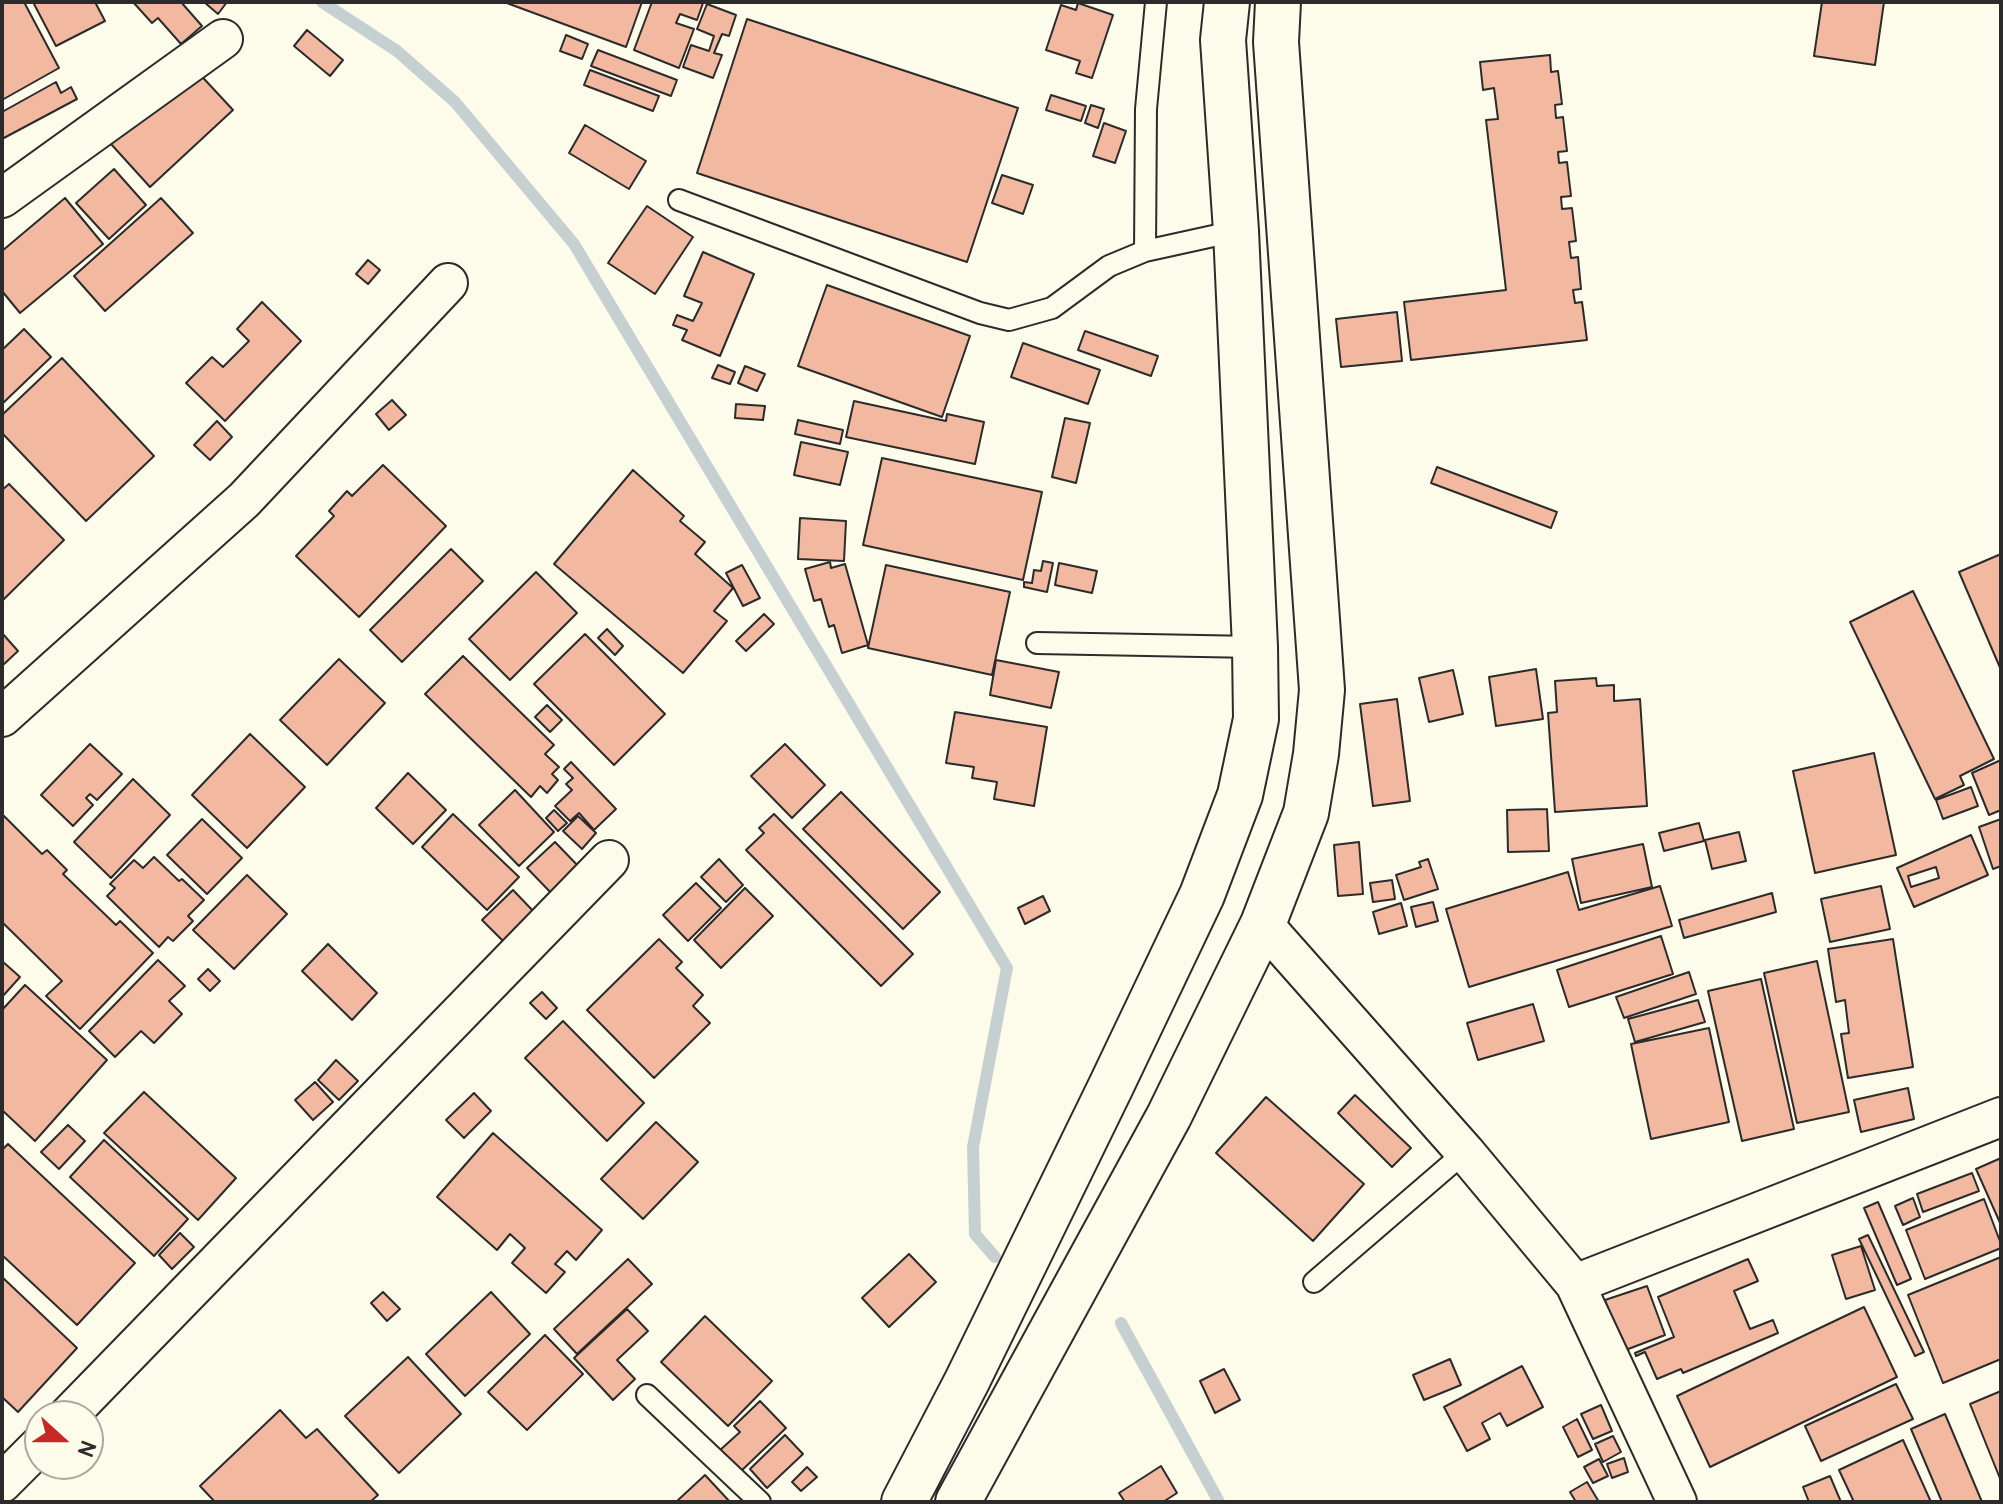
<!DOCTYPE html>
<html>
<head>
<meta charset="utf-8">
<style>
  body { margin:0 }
  #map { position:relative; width:2003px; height:1504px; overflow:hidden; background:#fdfbea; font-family:Overpass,sans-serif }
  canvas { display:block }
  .frame { position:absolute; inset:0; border:4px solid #2b2b2b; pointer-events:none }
  .north { position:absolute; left:24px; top:1400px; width:80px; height:80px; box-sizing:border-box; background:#fdfbea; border:2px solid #a9a89e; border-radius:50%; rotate:111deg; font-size:22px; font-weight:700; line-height:32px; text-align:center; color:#2b2b2b }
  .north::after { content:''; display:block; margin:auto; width:28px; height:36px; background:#c62828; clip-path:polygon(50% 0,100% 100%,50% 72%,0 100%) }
</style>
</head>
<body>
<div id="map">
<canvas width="2003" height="1504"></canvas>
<div class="frame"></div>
<div class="north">N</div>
</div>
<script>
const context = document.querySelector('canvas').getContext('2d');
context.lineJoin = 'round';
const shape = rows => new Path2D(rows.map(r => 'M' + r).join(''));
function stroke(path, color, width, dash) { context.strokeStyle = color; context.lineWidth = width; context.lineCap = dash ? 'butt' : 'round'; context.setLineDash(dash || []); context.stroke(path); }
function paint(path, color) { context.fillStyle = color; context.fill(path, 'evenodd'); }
stroke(shape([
  [322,2,397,51,455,102,574,244,1007,968,973,1147,975,1234,995,1257],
  [1121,1323,1219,1502]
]), '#c7d0d0', 12);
const building = shape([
  [2,2,24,2,59,68,2,100,2,2],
  [33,2,95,2,105,21,56,46,33,2],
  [133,2,181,2,202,26,181,44,158,18,152,23,133,2],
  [204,2,227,2,218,14,204,2],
  [504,2,642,2,626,47,504,2],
  [652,2,703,3,697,20,680,14,676,23,694,29,679,68,634,50,652,2],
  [1822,2,1884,2,1875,65,1814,56,1822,2],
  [1078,3,1113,15,1092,78,1076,73,1080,61,1046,50,1061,5,1076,10,1078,3],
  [707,4,736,15,729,36,722,34,714,53,722,55,713,78,683,67,691,45,709,51,714,36,697,29,707,4],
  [747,19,1018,108,967,262,697,173,747,19],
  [307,30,343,60,330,76,294,46,307,30],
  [566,35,588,44,582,59,560,51,566,35],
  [598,50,677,80,671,96,591,66,598,50],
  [1550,55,1551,72,1558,71,1562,104,1555,105,1556,118,1563,117,1567,151,1558,152,1559,163,1567,162,1571,196,1561,197,1562,209,1572,208,1576,241,1569,242,1571,258,1578,257,1581,289,1573,290,1575,303,1582,302,1587,340,1411,360,1404,302,1506,290,1486,120,1498,119,1494,88,1483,90,1480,62,1550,55],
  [194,68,233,110,150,187,111,144,194,68],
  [590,70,659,96,653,111,584,85,590,70],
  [56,82,61,93,71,87,77,99,2,139,2,112,56,82],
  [1051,95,1086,106,1081,121,1046,110,1051,95],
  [1091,105,1104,109,1098,128,1085,123,1091,105],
  [1104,123,1126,131,1115,163,1093,156,1104,123],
  [585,125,646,161,629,189,569,153,585,125],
  [114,169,146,205,109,239,76,203,114,169],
  [1002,175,1033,185,1023,214,992,203,1002,175],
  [65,198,103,244,20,313,2,291,2,251,65,198],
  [161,198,193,233,105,311,74,276,161,198],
  [647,206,693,237,655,294,608,263,647,206],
  [703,252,754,274,720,356,682,340,687,330,673,325,677,315,693,321,702,303,684,296,703,252],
  [368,260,380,270,368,284,356,274,368,260],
  [827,285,970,336,942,417,798,366,827,285],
  [262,302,301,341,225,421,186,383,212,357,223,367,249,341,237,329,262,302],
  [1397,312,1402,361,1341,367,1336,319,1397,312],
  [24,329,51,357,2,404,2,350,24,329],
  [1085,331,1158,356,1151,376,1078,350,1085,331],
  [1023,343,1100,370,1088,404,1011,377,1023,343],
  [62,358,154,456,86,521,2,433,2,415,62,358],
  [718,365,735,372,730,384,712,378,718,365],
  [745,366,765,374,757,391,738,383,745,366],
  [392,400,406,415,389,430,376,414,392,400],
  [854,401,946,421,947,414,984,422,975,464,846,437,854,401],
  [736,404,765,406,763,420,735,418,736,404],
  [1065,418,1090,423,1076,483,1052,477,1065,418],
  [798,420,843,430,840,444,795,434,798,420],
  [217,421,232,437,210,460,194,445,217,421],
  [801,442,848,452,840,485,794,475,801,442],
  [882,458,1042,492,1023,580,863,545,882,458],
  [383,465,446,526,359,617,296,556,334,516,329,511,347,491,352,496,383,465],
  [1437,467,1557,512,1551,528,1431,483,1437,467],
  [633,470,684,516,680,521,705,542,695,554,733,588,714,611,727,621,683,673,554,564,633,470],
  [9,484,64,540,3,600,2,490,9,484],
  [800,518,846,521,844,561,798,559,800,518],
  [451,549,483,581,402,662,370,630,451,549],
  [2001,554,2001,670,1959,572,2001,554],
  [1043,561,1053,563,1047,592,1024,587,1024,582,1032,583,1034,570,1041,571,1043,561],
  [830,562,831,568,845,564,868,645,842,653,834,625,829,627,821,599,814,601,805,569,830,562],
  [1059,563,1097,571,1092,593,1055,585,1059,563],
  [742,565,760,598,743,606,726,573,742,565],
  [886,565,1010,592,992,675,868,648,886,565],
  [536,572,577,613,510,680,469,639,536,572],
  [1913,591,1994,759,1960,776,1964,785,1935,799,1850,622,1913,591],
  [764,614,774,624,746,651,736,641,764,614],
  [607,629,623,646,615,655,598,638,607,629],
  [2,633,18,651,2,666,2,633],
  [585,634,665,714,614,765,534,684,585,634],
  [463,656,554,745,545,754,559,767,552,774,558,780,547,793,540,786,531,797,425,694,463,656],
  [339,659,385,703,327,765,280,720,339,659],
  [996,660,1059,672,1051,708,990,695,996,660],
  [1536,669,1543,719,1496,726,1489,677,1536,669],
  [1453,670,1463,714,1429,722,1419,678,1453,670],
  [1596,678,1597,686,1614,685,1614,701,1640,699,1647,806,1555,812,1548,713,1557,712,1555,681,1596,678],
  [1397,699,1410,801,1373,806,1360,704,1397,699],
  [547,705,562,720,550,732,535,717,547,705],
  [955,712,1047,727,1034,806,994,799,997,782,972,778,974,767,946,763,955,712],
  [250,734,305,787,247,848,192,795,250,734],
  [90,744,122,774,97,800,90,794,86,798,93,805,73,826,41,795,90,744],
  [785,744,825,785,792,818,751,776,785,744],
  [1874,753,1896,855,1815,873,1793,771,1874,753],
  [2001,760,2001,810,1989,815,1972,773,2001,760],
  [571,762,616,809,594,830,579,813,570,821,555,806,572,790,566,784,573,778,564,769,571,762],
  [408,773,446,810,413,844,376,808,408,773],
  [133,779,170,815,111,878,74,842,133,779],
  [1971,787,1978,806,1943,819,1936,800,1971,787],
  [515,790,554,832,519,866,479,825,515,790],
  [841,792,940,892,903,929,803,829,841,792],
  [1547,809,1549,851,1508,852,1507,810,1547,809],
  [554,810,567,823,558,831,546,818,554,810],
  [453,814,519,877,487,910,422,847,453,814],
  [774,814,913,954,881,986,746,850,764,833,759,828,774,814],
  [4,816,42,854,47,850,67,870,63,874,116,925,120,921,153,953,80,1029,46,996,62,981,2,922,2,819,4,816],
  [578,816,596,833,582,849,563,831,578,816],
  [202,819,242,858,207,894,167,855,202,819],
  [2001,819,2001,866,1993,869,1979,827,2001,819],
  [1699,823,1704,841,1664,851,1659,833,1699,823],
  [1739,832,1746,861,1712,869,1705,840,1739,832],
  [1971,835,1988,875,1914,907,1897,868,1971,835],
  [1936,867,1939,878,1911,887,1908,876,1936,867],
  [555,842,582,870,555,897,527,868,555,842],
  [1359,842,1363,894,1338,896,1334,845,1359,842],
  [1643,844,1652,887,1581,903,1572,859,1643,844],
  [154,857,179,881,182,879,204,900,188,916,193,921,173,941,168,937,159,947,107,896,115,888,110,884,134,860,143,868,154,857],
  [719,859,743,885,726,902,701,877,719,859],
  [1428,859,1438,889,1404,900,1396,875,1421,867,1419,862,1428,859],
  [1568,872,1579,910,1660,886,1672,926,1469,987,1446,909,1568,872],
  [247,875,287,914,234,969,193,930,247,875],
  [1392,880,1395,899,1373,902,1370,883,1392,880],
  [696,883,721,908,688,941,663,915,696,883],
  [1881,886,1890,929,1830,942,1821,899,1881,886],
  [745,888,773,916,721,968,694,940,745,888],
  [513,890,536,914,505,943,482,920,513,890],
  [1772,893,1776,912,1684,938,1679,920,1772,893],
  [1043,896,1050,911,1025,924,1018,908,1043,896],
  [1433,902,1438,921,1416,927,1411,907,1433,902],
  [1401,903,1407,926,1379,934,1373,912,1401,903],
  [1661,936,1673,974,1569,1007,1557,970,1661,936],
  [659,939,682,962,676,968,703,995,693,1006,710,1023,654,1078,587,1010,659,939],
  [1893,939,1913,1067,1848,1078,1841,1034,1849,1033,1845,1000,1836,1002,1828,949,1893,939],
  [328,944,377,993,352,1020,302,971,328,944],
  [158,960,185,986,169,1001,182,1014,154,1043,141,1031,115,1057,89,1031,158,960],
  [2,961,20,977,2,997,2,961],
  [1817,961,1849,1112,1797,1123,1764,973,1817,961],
  [208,969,220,981,210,991,198,979,208,969],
  [1689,972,1696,994,1624,1018,1616,997,1689,972],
  [1761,979,1794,1129,1742,1141,1708,991,1761,979],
  [25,985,107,1060,35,1141,2,1110,2,1010,25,985],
  [542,992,557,1008,546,1019,530,1003,542,992],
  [1698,1000,1705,1022,1635,1042,1628,1019,1698,1000],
  [1533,1004,1544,1041,1478,1060,1467,1023,1533,1004],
  [563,1021,644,1103,607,1141,525,1058,563,1021],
  [1709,1028,1729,1122,1651,1139,1631,1044,1709,1028],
  [336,1060,358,1081,339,1100,318,1080,336,1060],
  [315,1082,333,1102,313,1120,295,1100,315,1082],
  [1908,1088,1914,1119,1861,1132,1854,1100,1908,1088],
  [144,1092,236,1178,198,1220,104,1133,144,1092],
  [474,1093,491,1111,464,1138,446,1120,474,1093],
  [1355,1095,1411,1148,1392,1167,1338,1113,1355,1095],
  [1266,1097,1364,1184,1313,1241,1216,1153,1266,1097],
  [656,1122,698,1162,643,1219,601,1179,656,1122],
  [68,1125,85,1141,59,1169,41,1152,68,1125],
  [493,1133,602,1230,576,1260,567,1251,555,1264,565,1272,546,1293,512,1263,525,1248,510,1234,497,1250,437,1197,493,1133],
  [104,1140,188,1219,154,1256,70,1177,104,1140],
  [8,1144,135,1263,77,1325,2,1255,2,1150,8,1144],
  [2001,1158,2001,1225,1976,1169,2001,1158],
  [1972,1173,1979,1191,1923,1212,1917,1194,1972,1173],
  [1913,1198,1920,1217,1903,1225,1895,1206,1913,1198],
  [1984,1199,2001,1244,2001,1248,1925,1279,1906,1230,1984,1199],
  [1878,1202,1911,1279,1897,1285,1864,1208,1878,1202],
  [180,1233,194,1247,172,1269,159,1255,180,1233],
  [1868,1235,1924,1352,1915,1356,1859,1239,1868,1235],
  [1861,1246,1875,1290,1846,1299,1832,1255,1861,1246],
  [909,1254,936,1282,889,1327,862,1298,909,1254],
  [2001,1257,2001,1359,1943,1383,1908,1295,2001,1257],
  [628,1259,652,1284,577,1354,554,1329,628,1259],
  [1748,1259,1758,1281,1734,1291,1750,1329,1773,1320,1778,1333,1683,1373,1681,1369,1657,1379,1645,1352,1636,1356,1635,1353,1674,1337,1658,1297,1748,1259],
  [2,1277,77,1348,18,1412,2,1397,2,1277],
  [1647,1286,1665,1335,1623,1351,1605,1300,1647,1286],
  [383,1292,400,1309,387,1321,371,1303,383,1292],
  [491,1292,530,1334,465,1396,426,1354,491,1292],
  [1864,1307,1897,1377,1710,1467,1677,1396,1864,1307],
  [627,1309,648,1331,617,1360,635,1379,613,1400,574,1358,627,1309],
  [705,1316,772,1381,728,1426,661,1362,705,1316],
  [545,1335,583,1374,527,1430,488,1392,545,1335],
  [408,1357,461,1414,399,1473,345,1416,408,1357],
  [1450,1359,1461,1385,1424,1400,1413,1375,1450,1359],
  [1522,1366,1543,1407,1507,1426,1500,1413,1482,1423,1490,1439,1467,1451,1444,1407,1522,1366],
  [1224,1369,1240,1400,1215,1413,1200,1381,1224,1369],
  [1896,1384,1913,1419,1821,1461,1805,1426,1896,1384],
  [2001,1391,2001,1481,1970,1404,2001,1391],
  [760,1401,786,1428,739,1473,719,1451,740,1432,734,1426,760,1401],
  [1601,1405,1612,1431,1593,1439,1581,1414,1601,1405],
  [280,1410,306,1438,317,1429,378,1495,370,1502,215,1502,200,1486,280,1410],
  [1945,1414,1982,1502,1942,1502,1911,1429,1945,1414],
  [1577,1419,1592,1450,1578,1457,1563,1427,1577,1419],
  [785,1435,803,1454,767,1488,750,1469,785,1435],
  [1613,1436,1621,1452,1603,1462,1595,1444,1613,1436],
  [1903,1440,1931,1502,1854,1502,1839,1470,1903,1440],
  [1624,1458,1628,1472,1612,1478,1607,1464,1624,1458],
  [1599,1459,1608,1476,1593,1483,1584,1467,1599,1459],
  [1161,1466,1177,1493,1163,1502,1125,1502,1119,1493,1161,1466],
  [807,1467,817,1477,801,1491,792,1482,807,1467],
  [705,1475,730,1502,676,1502,705,1475],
  [1830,1476,1841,1502,1809,1502,1803,1487,1830,1476],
  [1587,1482,1599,1502,1576,1502,1570,1492,1587,1482]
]);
paint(building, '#f2b8a0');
stroke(building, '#2b2b2b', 2);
const service = shape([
  [679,200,980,313,1009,320,1052,308,1109,266,1145,251,1236,231],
  [1145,251,1146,109,1156,2],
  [1037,643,1255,647],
  [1314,1282,1465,1152],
  [647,1395,760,1502]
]);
const minor = shape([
  [2,198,223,39],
  [2,717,244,500,448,283],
  [1263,924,1465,1152,1575,1284,1677,1502],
  [1575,1284,2001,1117],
  [68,1416,609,860],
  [2,1483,40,1445]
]);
const secondary = shape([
  [904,1502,967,1381,1111,1086,1202,895,1240,795,1256,719,1255,647,1236,231,1223,40,1227,2],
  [958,1502,1169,1116,1263,924,1306,813,1316,754,1322,690,1276,42,1278,2]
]);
stroke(service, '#2b2b2b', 24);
stroke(minor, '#2b2b2b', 42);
stroke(secondary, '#2b2b2b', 48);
stroke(service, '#fdfbea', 20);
stroke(minor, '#fdfbea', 38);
stroke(secondary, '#fdfbea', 44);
</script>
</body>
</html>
